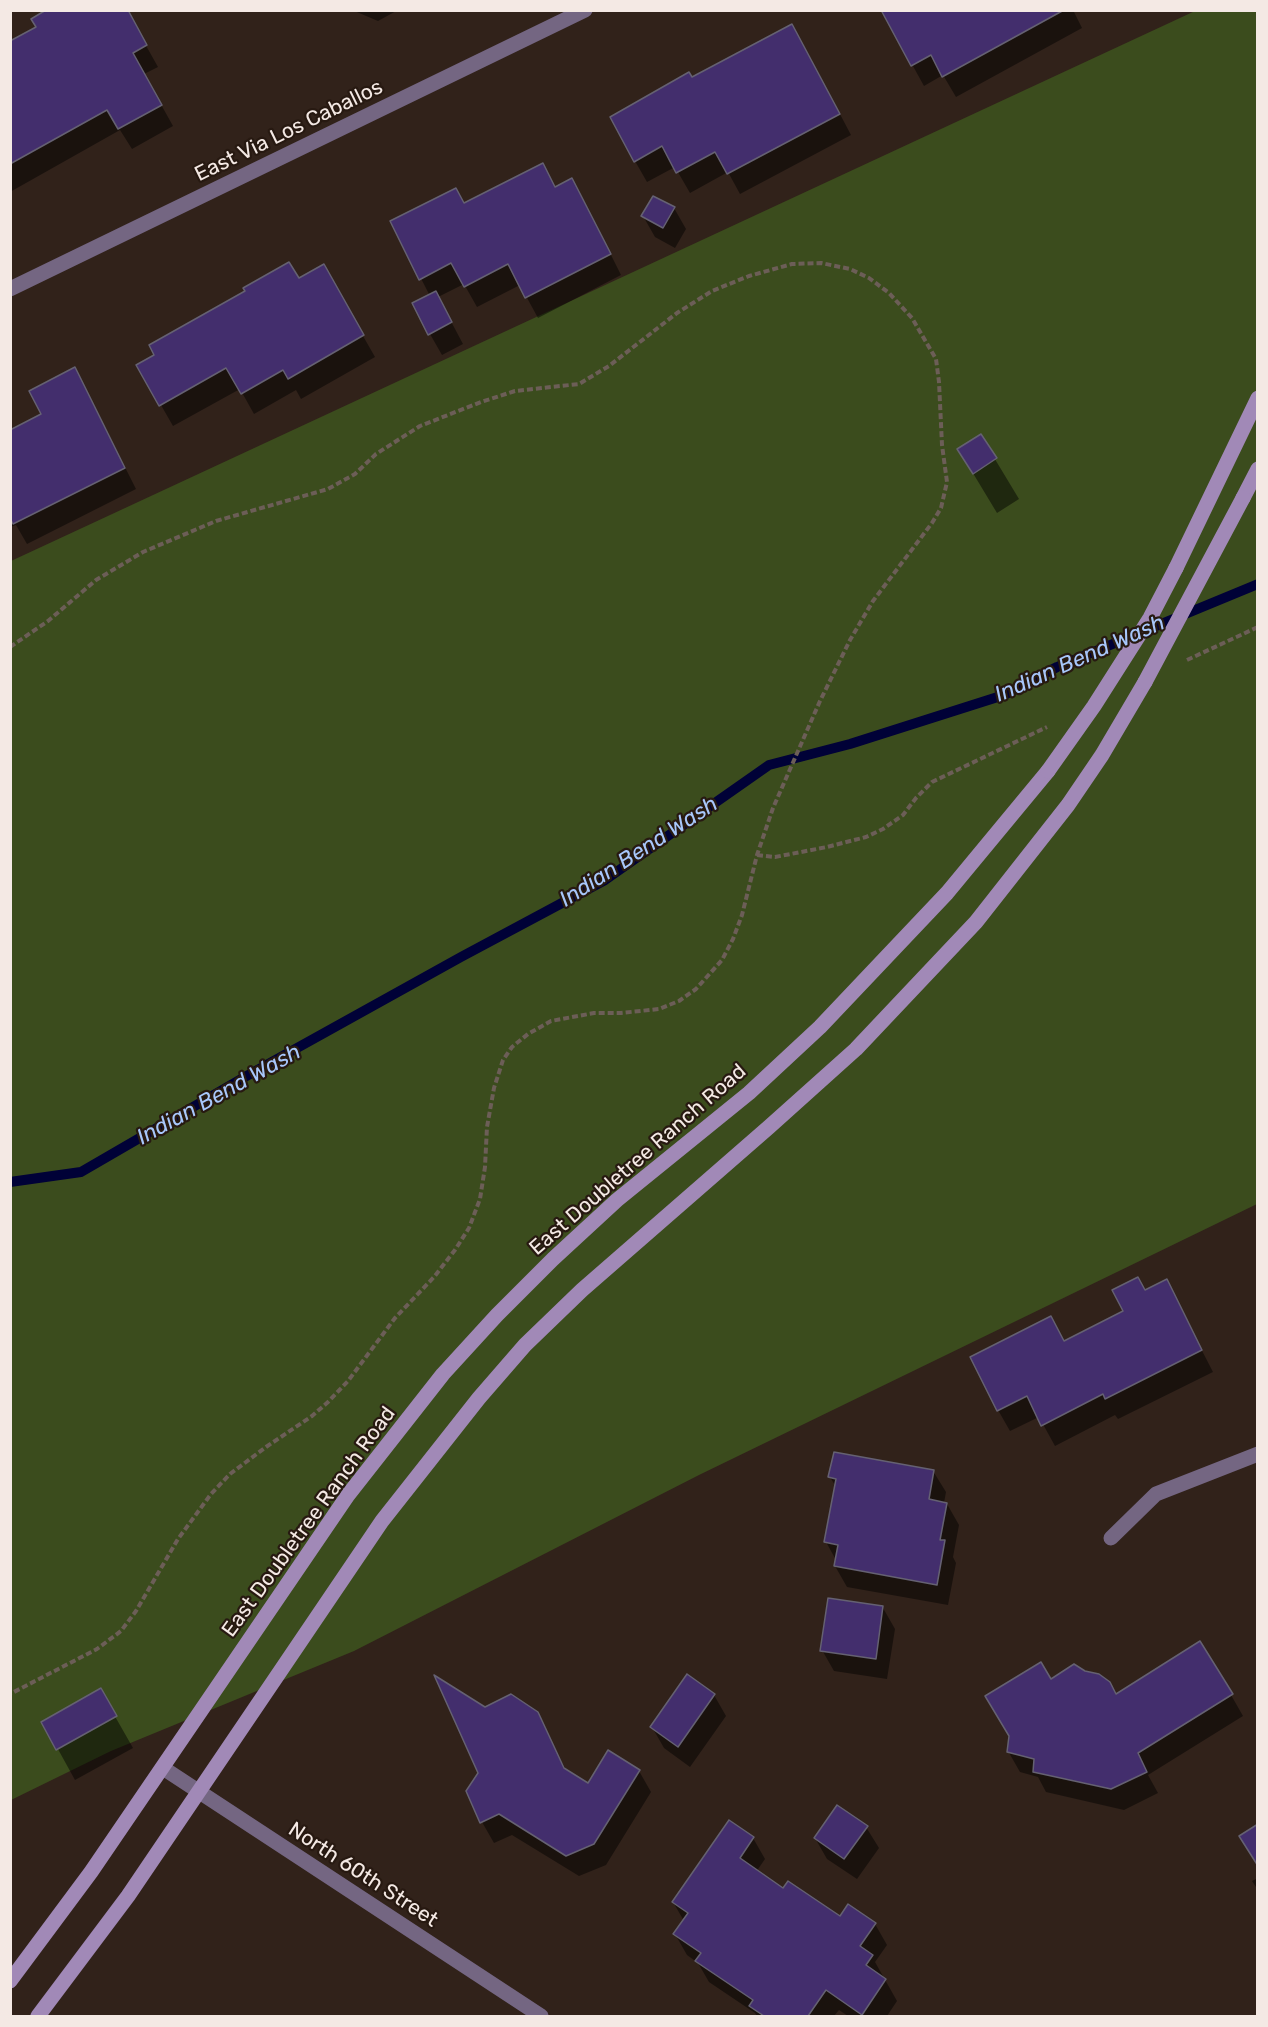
<!DOCTYPE html>
<html>
<head>
<meta charset="utf-8">
<style>
  body { margin:0 }
  #map { position:relative; width:1268px; height:2027px; overflow:hidden; background:#31221a; font-family:Rubik,sans-serif }
  canvas { display:block }
  .frame { position:absolute; inset:0; border:12px solid #f4e9e4; pointer-events:none }
</style>
</head>
<body>
<div id="map">
<canvas width="1268" height="2027"></canvas>
<div class="frame"></div>
</div>
<script>
const context = document.querySelector('canvas').getContext('2d');
context.lineJoin = 'round';
function paint(path, color) { context.fillStyle = color; context.fill(path, 'evenodd'); }
const shape = rows => new Path2D(rows.map(r => 'M' + r).join(''));
function stroke(path, color, width, dash) { context.strokeStyle = color; context.lineWidth = width; context.lineCap = dash ? 'butt' : 'round'; context.setLineDash(dash || []); context.stroke(path); }
function drawText(font, color, halo, rows, align = 'center') {
  context.font = font + ' Rubik,sans-serif'; context.lineWidth = 4.5; context.setLineDash([]); context.textBaseline = 'middle'; context.strokeStyle = halo; context.fillStyle = color; for (const [text, x, y, turn = 0] of rows) {
    context.save(); context.translate(x, y); context.rotate((+turn || 0) * Math.PI / 180); context.textAlign = isNaN(turn) ? turn : align; if (halo) context.strokeText(text, 0, 0); context.fillText(text, 0, 0); context.restore();
  }
}
paint(shape([
  [1195,11,1257,11,1257,1204,699,1475,354,1651,111,1751,11,1800,11,561]
]), '#3b4c1d');
paint(shape([
  [126,10,158,67,144,74,173,126,132,149,120,130,10,192,10,43,38,27],
  [352,10,398,10,378,21],
  [882,10,1073,10,1082,28,956,97,943,75,924,86],
  [804,46,851,135,740,194,728,172,690,193,675,167,647,182,635,161,692,79],
  [543,165,556,189,584,201,621,275,538,318,520,285,477,307,464,284,438,297,463,344,442,355,430,334,430,296,392,222,464,205],
  [674,208,686,229,675,248,655,237,643,216],
  [323,266,375,357,301,399,296,390,254,414,240,389,173,426,138,365],
  [86,390,136,489,27,544,16,525,10,527,10,431],
  [981,436,1019,499,997,513,959,450],
  [1166,1281,1213,1372,1118,1419,1115,1415,1055,1446,1039,1417,1010,1431,998,1410,1066,1349,1125,1312,1145,1292],
  [933,1471,946,1492,944,1503,947,1504,959,1525,953,1557,956,1563,948,1605,847,1587,835,1566,836,1560,826,1542,836,1487,830,1477],
  [883,1608,895,1629,887,1679,834,1671,822,1650],
  [1051,1681,1116,1696,1231,1695,1243,1716,1148,1775,1158,1793,1124,1810,1046,1792,1038,1777,1020,1772,1008,1751],
  [100,1690,133,1748,75,1780,43,1722],
  [714,1695,726,1716,690,1767,664,1748,652,1727],
  [485,1708,537,1713,567,1772,588,1785,639,1771,651,1792,606,1865,579,1876,512,1835,494,1843,482,1822,480,1773],
  [866,1827,879,1848,857,1879,827,1859,815,1838],
  [753,1838,765,1859,756,1872,783,1890,840,1918,875,1924,887,1945,875,1962,897,2001,887,2016,848,2016,839,2010,834,2016,757,2016,755,2013,709,1982,698,1963,687,1955,675,1934,684,1921,673,1902],
  [1258,1878,1258,1890,1252,1881]
]), '#0007');
stroke(shape([
  [10,1182,81,1172,243,1078,461,957,605,880,769,765,850,744,1004,695,1057,667,1258,584]
]), '#000137', 10);
const building = shape([
  [46,10,128,10,147,45,133,53,162,105,118,129,107,110,10,164,10,41,36,27,31,19,46,10],
  [881,10,1064,10,942,77,931,55,911,66,881,10],
  [792,24,840,114,727,174,715,152,676,173,662,146,634,162,610,117,689,72,692,77,792,24],
  [543,163,555,187,572,178,611,254,525,298,508,264,464,287,451,263,419,280,390,221,456,188,464,203,543,163],
  [653,196,675,207,663,228,641,216,653,196],
  [289,262,299,278,324,264,364,335,288,379,283,370,241,394,226,368,159,406,136,365,154,355,149,345,245,291,243,288,289,262],
  [436,291,452,322,428,335,412,303,436,291],
  [75,367,125,468,13,524,10,518,10,430,41,414,29,391,75,367],
  [981,434,997,458,973,474,957,449,981,434],
  [1138,1277,1145,1290,1167,1279,1202,1350,1105,1399,1103,1394,1041,1426,1027,1396,997,1411,970,1357,1051,1316,1064,1341,1123,1311,1112,1290,1138,1277],
  [834,1452,934,1470,929,1499,947,1503,940,1540,945,1540,937,1585,834,1566,838,1545,824,1542,836,1479,828,1477,834,1452],
  [828,1598,883,1606,876,1659,820,1651,828,1598],
  [1200,1641,1233,1694,1138,1753,1147,1772,1111,1789,1033,1772,1034,1759,1007,1752,1009,1736,985,1696,1041,1662,1051,1679,1074,1664,1085,1671,1099,1674,1110,1682,1116,1694,1200,1641],
  [687,1674,715,1694,678,1747,650,1727,687,1674],
  [434,1675,485,1707,511,1694,538,1712,564,1768,588,1783,608,1750,640,1770,594,1844,566,1856,499,1814,480,1823,466,1791,478,1773,434,1675],
  [101,1688,117,1716,56,1750,41,1722,101,1688],
  [837,1805,868,1826,844,1859,814,1838,837,1805],
  [729,1820,754,1837,740,1858,783,1888,788,1881,840,1916,848,1904,876,1923,860,1946,873,1955,866,1965,886,1979,862,2015,826,1990,808,2016,764,2016,749,2006,753,2000,695,1961,701,1953,673,1934,688,1913,672,1902,729,1820],
  [1258,1824,1258,1866,1239,1836,1258,1824]
]);
paint(building, '#432e6d');
stroke(building, '#656172', 1.5);
stroke(shape([
  [10,647,48,621,96,580,143,552,216,521,328,489,355,474,376,454,420,426,481,402,515,391,579,384,609,366,677,313,712,291,749,276,792,264,821,263,850,269,869,278,889,293,912,318,936,359,939,382,942,445,947,482,941,508,932,523,873,601,850,640,820,701,773,808,757,855,742,915,733,939,722,960,696,989,679,1001,659,1009,621,1013,594,1013,551,1021,528,1034,512,1047,503,1060,494,1088,487,1127,485,1167,480,1199,469,1228,455,1250,434,1277,395,1318,348,1381,328,1402,312,1416,266,1447,230,1474,211,1494,178,1539,136,1611,121,1631,97,1649,10,1694],
  [1187,660,1258,627],
  [757,855,775,857,827,847,866,837,883,829,903,815,916,798,932,782,1047,727]
]), '#6c5e57', 4, [6, 3]);
stroke(shape([
  [10,289,585,10],
  [1111,1538,1156,1494,1258,1454],
  [163,1768,541,2016]
]), '#746682', 15);
stroke(shape([
  [1243,498,1258,469],
  [1176,568,1258,398],
  [10,1981,91,1872,348,1495,443,1374,497,1315,553,1259,617,1200,749,1093,820,1027,947,893,1048,771],
  [38,2016,128,1896,382,1521,479,1398,525,1345,582,1290,769,1127,856,1049,976,922,1068,805,1102,755,1145,682]
]), '#a189b7', 15);
stroke(shape([
  [1145,682,1243,498],
  [1048,771,1094,706,1150,618,1176,568]
]), '#a189b7', 15);
drawText('21px', '#f4e9e4', '#271911', [
  ["East Via Los Caballos",289,131,-26],
  ["East Doubletree Ranch Road",638,1160,-41],
  ["East Doubletree Ranch Road",309,1522,-54],
  ["North 60th Street",363,1875,33]
]);
drawText('italic 22px', '#a8c7fb', '#271911', [
  ["Indian Bend Wash",1080,659,-24],
  ["Indian Bend Wash",639,852,-33],
  ["Indian Bend Wash",219,1095,-29]
]);
</script>
</body>
</html>
